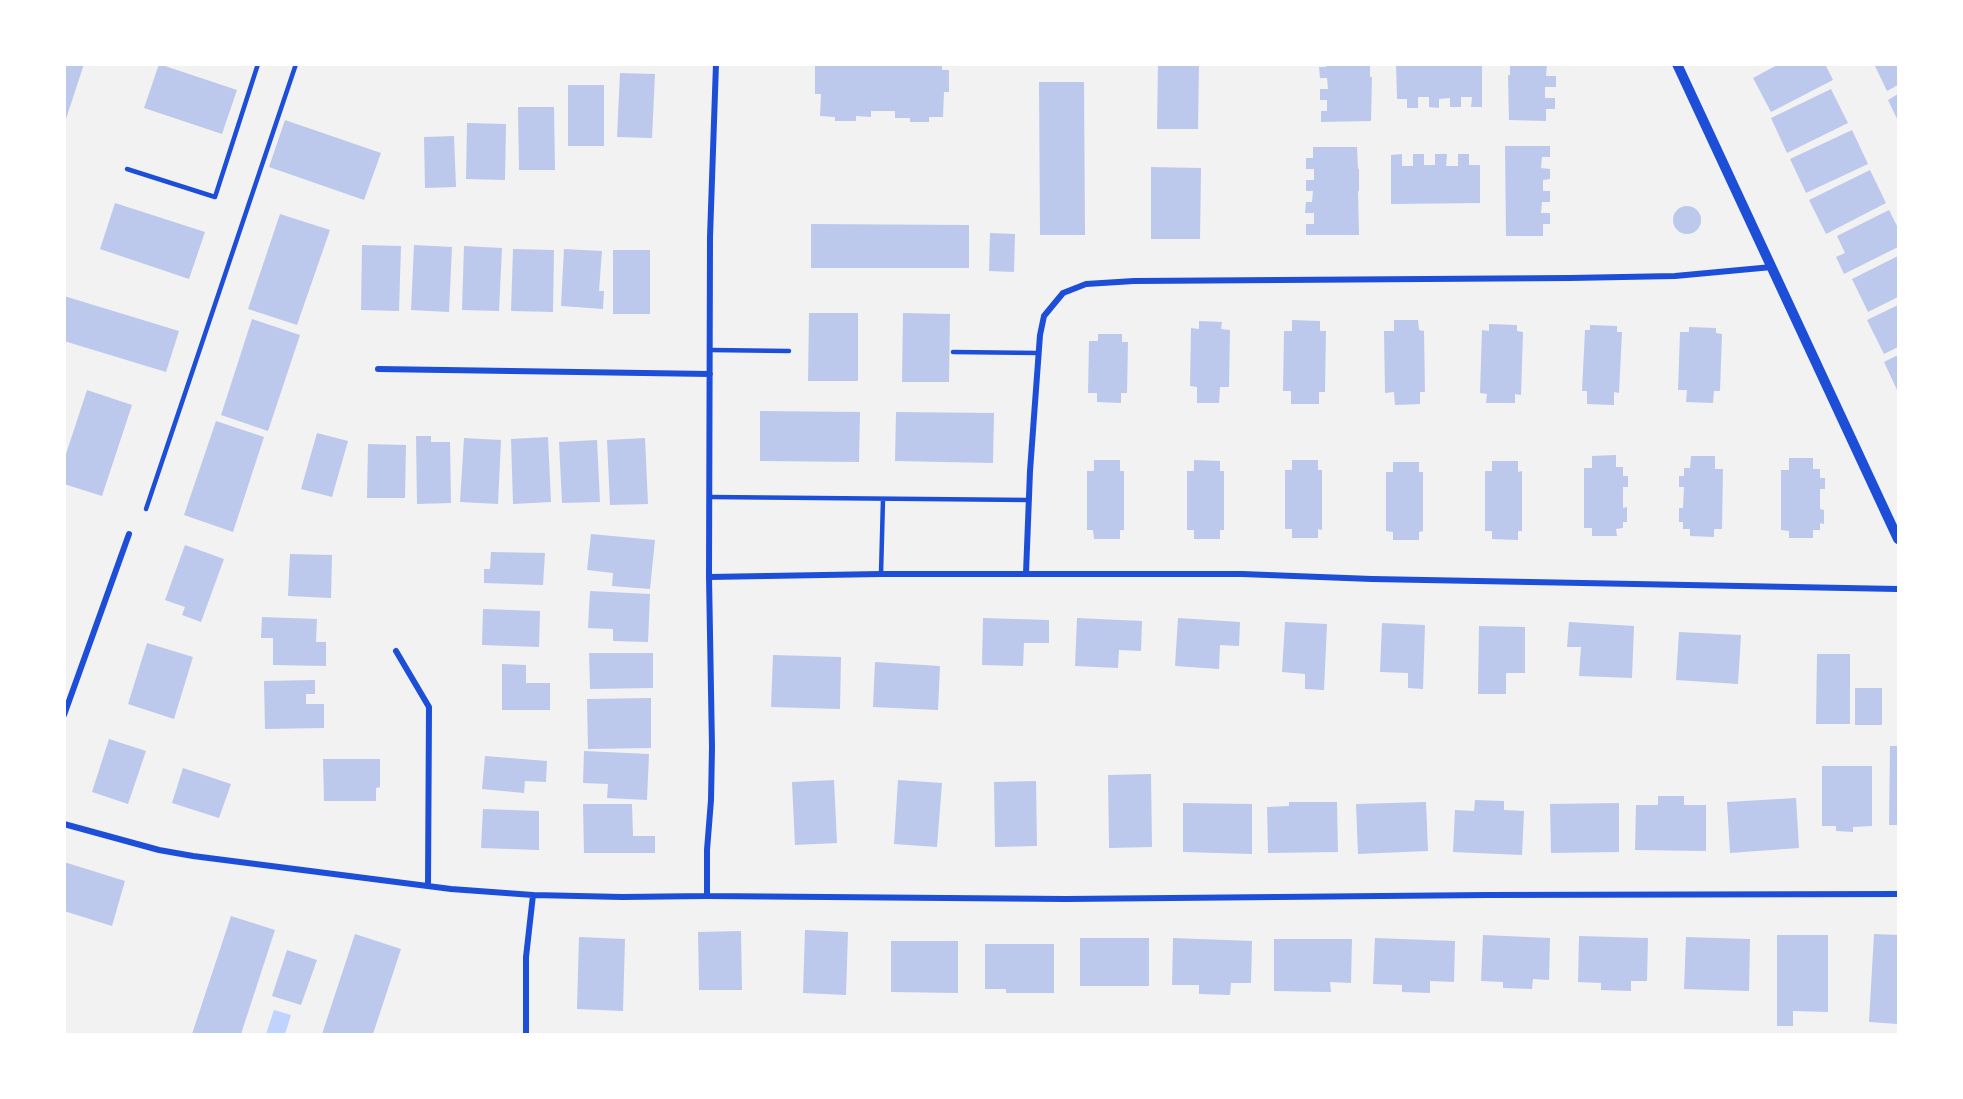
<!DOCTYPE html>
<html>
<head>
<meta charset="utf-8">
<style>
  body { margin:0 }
  #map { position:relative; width:1963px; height:1099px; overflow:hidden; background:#f2f2f2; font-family:"PT Sans Narrow",sans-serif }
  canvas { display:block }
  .frame { position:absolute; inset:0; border:66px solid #fff; pointer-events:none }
</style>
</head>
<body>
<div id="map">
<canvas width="1963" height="1099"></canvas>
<div class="frame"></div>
</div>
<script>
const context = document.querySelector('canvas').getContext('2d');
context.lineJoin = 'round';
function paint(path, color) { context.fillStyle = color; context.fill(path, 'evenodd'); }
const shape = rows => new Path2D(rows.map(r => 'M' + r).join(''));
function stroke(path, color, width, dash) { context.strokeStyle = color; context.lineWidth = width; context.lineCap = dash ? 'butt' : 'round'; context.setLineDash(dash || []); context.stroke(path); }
paint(shape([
  [274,1010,291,1015,285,1034,266,1034]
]), '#bfd3fe');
paint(shape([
  [64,64,84,64,65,122,64,122],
  [159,64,237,90,222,134,144,108],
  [815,64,942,64,942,70,949,70,949,92,944,92,943,117,929,117,929,122,910,122,910,118,895,118,895,111,871,111,871,117,856,116,856,121,835,121,835,117,820,116,821,94,815,94],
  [1158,64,1199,64,1198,129,1157,129],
  [1326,64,1370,64,1370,77,1372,77,1371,121,1321,122,1321,111,1327,111,1327,100,1320,100,1320,89,1328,89,1327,78,1320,78,1319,67,1326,67],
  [1396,64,1482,64,1482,107,1471,107,1472,97,1461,97,1461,107,1450,107,1450,98,1439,99,1439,108,1429,107,1429,97,1418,97,1418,108,1407,108,1407,99,1397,99],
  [1510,64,1547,64,1546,76,1556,76,1556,87,1545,87,1545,98,1555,98,1555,109,1546,109,1546,121,1509,120,1508,75,1510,75],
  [1779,64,1825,64,1833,80,1771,112,1753,78],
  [1874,64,1898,64,1898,85,1887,91],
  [620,73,655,74,652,138,617,137],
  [1039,82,1084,82,1085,235,1040,235],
  [568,85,604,85,604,146,568,146],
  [1831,89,1848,123,1787,153,1771,118],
  [1898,94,1898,121,1888,100],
  [518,107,554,107,555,170,519,170],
  [285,120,381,153,364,200,269,167],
  [467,123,506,124,505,180,466,179],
  [1852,130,1868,164,1806,193,1790,159],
  [454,136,456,187,425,188,424,137],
  [1505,146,1550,146,1550,157,1542,157,1541,168,1550,169,1550,179,1543,180,1543,191,1550,191,1550,202,1542,202,1541,213,1550,213,1550,224,1543,224,1543,236,1506,236],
  [1313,147,1357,147,1358,169,1359,169,1359,191,1358,191,1359,235,1306,235,1306,224,1314,224,1314,213,1305,213,1306,202,1312,202,1313,191,1306,191,1306,180,1314,180,1314,169,1306,169,1306,158,1313,158],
  [1402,154,1402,166,1413,166,1413,154,1424,154,1424,165,1435,165,1435,154,1447,154,1446,166,1458,166,1458,154,1469,154,1469,165,1480,165,1480,203,1391,204,1391,155],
  [1151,167,1201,168,1200,239,1151,239],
  [1870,170,1886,203,1826,234,1809,200],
  [115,203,205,232,189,279,100,249],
  '1673 220a14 14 0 1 1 28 0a14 14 0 1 1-28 0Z',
  [1889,210,1898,228,1898,247,1844,274,1836,257,1845,253,1837,236],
  [280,214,330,230,297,325,248,309],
  [811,224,969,225,969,268,811,268],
  [990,233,1015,234,1014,272,989,271],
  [362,245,401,246,399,311,361,310],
  [414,245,452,247,449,312,411,310],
  [464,246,502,248,499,311,462,310],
  [513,249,554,250,553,312,511,311],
  [564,249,602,251,599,291,604,291,603,309,561,306],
  [613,250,650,250,650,314,613,314],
  [1898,256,1898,297,1868,312,1852,279],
  [64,296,179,331,166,372,64,341],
  [1898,305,1898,347,1884,354,1867,320],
  [809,313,858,313,858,381,808,381],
  [903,313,950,314,949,382,902,382],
  [252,319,300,335,268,431,221,415],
  [1292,320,1320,321,1320,331,1326,331,1325,392,1319,392,1319,404,1291,404,1291,391,1283,391,1284,331,1292,331],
  [1394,320,1418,320,1419,330,1424,331,1425,392,1420,392,1420,404,1395,405,1394,392,1385,393,1384,331,1394,331],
  [1199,321,1222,322,1221,329,1230,330,1229,387,1220,387,1219,403,1197,403,1197,387,1190,386,1191,328,1199,329],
  [1489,324,1517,325,1517,331,1523,332,1521,395,1515,394,1515,403,1486,403,1487,394,1480,393,1482,330,1489,331],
  [1590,325,1617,326,1617,332,1622,332,1619,393,1614,392,1614,405,1587,404,1587,391,1582,391,1585,330,1590,330],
  [1689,327,1716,328,1716,333,1722,334,1720,391,1714,391,1713,403,1686,402,1687,390,1678,390,1680,332,1689,332],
  [1098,334,1122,334,1122,342,1128,342,1127,393,1121,393,1121,403,1097,402,1097,393,1088,393,1089,341,1098,341],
  [1898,355,1898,392,1884,362],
  [87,390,132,405,102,496,64,484,64,460],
  [760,411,860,412,859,462,760,461],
  [896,412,994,413,993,463,895,461],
  [216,421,264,437,233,532,184,515],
  [317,433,348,441,332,497,301,489],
  [416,436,431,436,431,442,450,442,451,503,417,504],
  [548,437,551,502,513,504,511,439],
  [464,438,501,440,498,504,460,502],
  [645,438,648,504,610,505,607,440],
  [597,440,600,502,562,503,559,442],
  [368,444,406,445,405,498,367,498],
  [1616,455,1616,467,1623,467,1623,476,1628,476,1628,487,1623,487,1623,508,1627,507,1627,522,1623,522,1623,528,1616,529,1617,536,1592,536,1592,528,1584,528,1584,468,1592,468,1592,456],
  [1691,456,1715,456,1715,469,1723,469,1722,529,1714,529,1714,537,1690,536,1690,529,1683,529,1683,522,1679,522,1679,508,1683,508,1684,487,1679,487,1679,476,1684,476,1684,468,1690,468],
  [1789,458,1813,458,1813,469,1820,469,1820,478,1825,478,1825,489,1820,489,1820,509,1824,510,1824,524,1820,523,1820,530,1813,530,1813,538,1789,538,1789,531,1781,530,1781,470,1789,470],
  [1094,460,1120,460,1120,471,1124,471,1124,530,1120,530,1120,539,1094,539,1093,530,1087,530,1087,471,1094,471],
  [1194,460,1220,461,1220,471,1224,471,1224,530,1220,530,1220,539,1194,539,1194,530,1187,530,1187,471,1194,471],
  [1292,460,1318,460,1318,470,1322,470,1322,530,1318,529,1318,538,1292,538,1292,529,1285,529,1285,470,1292,470],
  [1492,461,1518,461,1518,472,1522,471,1522,531,1518,531,1518,540,1492,539,1492,531,1485,531,1485,471,1492,471],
  [1393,462,1419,462,1419,472,1423,472,1423,531,1419,532,1419,540,1393,540,1393,532,1386,531,1386,472,1393,472],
  [591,534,655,540,650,589,612,586,613,573,587,570],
  [185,545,224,559,201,622,182,615,185,607,165,600],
  [491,552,545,553,543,585,484,583,484,569,490,569],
  [290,554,332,555,331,598,288,596],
  [590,591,650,594,648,642,613,641,613,629,588,628],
  [483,609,540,611,539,647,482,645],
  [262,617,317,619,316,642,326,642,326,666,273,665,273,638,261,638],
  [983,618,1049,620,1049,643,1024,643,1023,666,982,665],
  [1077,618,1142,621,1141,651,1119,650,1118,668,1075,666],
  [1178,618,1240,622,1239,646,1220,645,1219,669,1175,666],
  [1285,622,1327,624,1324,690,1305,689,1305,674,1282,672],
  [1569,622,1634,626,1632,678,1579,676,1581,647,1567,647],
  [1382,623,1425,625,1423,689,1408,688,1408,673,1380,672],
  [1479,626,1525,627,1525,673,1506,673,1506,694,1478,694],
  [1679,632,1741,635,1738,684,1676,680],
  [147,643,193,657,174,719,128,704],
  [589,653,653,653,653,688,590,689],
  [1817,654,1850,654,1850,724,1816,724],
  [773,655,841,657,840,709,771,707],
  [875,662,940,666,938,710,873,707],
  [502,664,526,665,526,683,550,683,550,710,502,710],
  [315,680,315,694,306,694,306,704,324,704,324,728,265,729,264,681],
  [1855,688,1882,688,1882,725,1855,725],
  [651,698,651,748,588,749,587,699],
  [109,739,146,751,128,804,92,792],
  [1890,746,1898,746,1898,825,1889,825],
  [584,751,649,754,647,800,607,798,608,784,583,783],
  [485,756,547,761,546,782,525,781,524,793,482,789],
  [323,759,380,759,380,787,376,788,376,801,324,801],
  [1822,766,1872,766,1872,826,1853,827,1853,832,1836,831,1836,826,1822,826],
  [183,768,231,784,219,818,172,803],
  [1151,774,1152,847,1109,848,1108,775],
  [834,780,837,843,795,845,792,782],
  [898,780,942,783,937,847,894,844],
  [1036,781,1037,846,995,847,994,782],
  [1658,796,1684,796,1684,805,1706,805,1706,851,1635,850,1636,805,1658,805],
  [1796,798,1799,848,1730,853,1727,802],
  [1475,800,1504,801,1504,810,1524,811,1522,855,1453,852,1455,810,1474,811],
  [1289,802,1337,802,1338,852,1268,853,1267,807,1289,806],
  [1426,802,1428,851,1358,854,1356,804],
  [1183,803,1252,804,1252,854,1183,852],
  [1619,803,1619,852,1551,853,1550,804],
  [583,804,632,804,633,836,655,836,655,853,584,853],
  [483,809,539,811,539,850,481,848],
  [64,862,125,881,112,926,64,911],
  [231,916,275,930,241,1034,192,1034],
  [805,930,848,932,846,995,803,993],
  [741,931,742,990,699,990,698,932],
  [355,934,401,949,373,1034,322,1034],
  [1874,934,1898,935,1898,1024,1869,1022],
  [1483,935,1550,938,1549,980,1533,979,1532,989,1503,988,1503,982,1481,981],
  [1777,935,1828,935,1828,1012,1793,1011,1793,1026,1777,1026],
  [1579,936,1648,938,1647,981,1631,981,1631,991,1601,990,1601,983,1578,982],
  [579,937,625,939,623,1011,577,1009],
  [1686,937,1750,939,1749,991,1684,989],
  [1080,938,1149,938,1149,986,1080,986],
  [1173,938,1252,941,1251,983,1231,983,1230,995,1199,994,1199,985,1172,985],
  [1375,938,1455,941,1454,982,1430,981,1430,993,1402,992,1402,985,1373,984],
  [1274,939,1352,939,1351,983,1330,982,1331,992,1274,991],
  [891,941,958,941,958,993,891,992],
  [985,944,1054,944,1054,993,1006,993,1006,989,985,989],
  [287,950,317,960,301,1005,272,996]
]), '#bdc9ec');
stroke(shape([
  [127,169,215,197,258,64],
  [710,350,789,351],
  [953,352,1038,353],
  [710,497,1029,500],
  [146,509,296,64],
  [881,574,883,499]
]), '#1d4ed8', 4.5);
stroke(shape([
  [378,369,710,374],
  [1026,573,1030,471,1040,335,1044,316,1063,293,1086,284,1134,281,1570,278,1675,276,1772,267],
  [709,577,881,574,1242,574,1372,579,1898,589],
  [396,651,429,707,428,886],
  [64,715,129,534],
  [64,824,159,850,193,856,451,889,533,895,622,897,707,896,1066,899,1488,895,1898,894],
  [707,896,707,850,711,800,712,747,709,577,710,237,716,64],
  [526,1034,526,957,533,895]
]), '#1d4ed8', 6);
stroke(shape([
  [1677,64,1898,539]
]), '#1d4ed8', 10);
</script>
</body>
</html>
